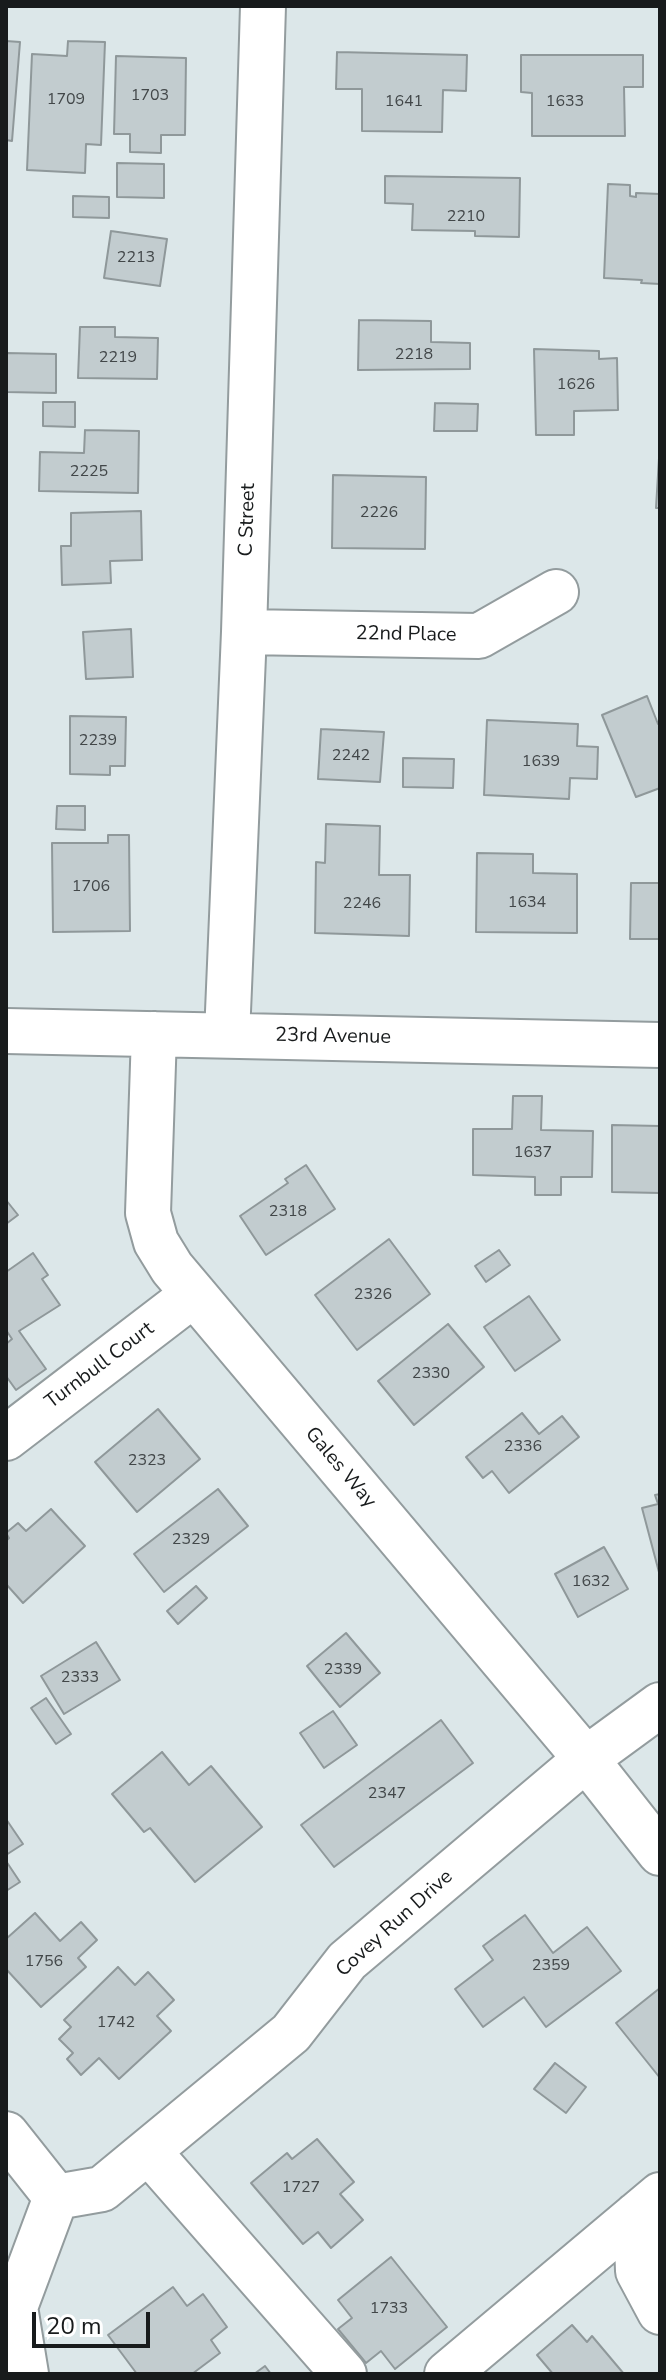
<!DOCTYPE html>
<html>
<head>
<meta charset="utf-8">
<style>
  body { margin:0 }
  #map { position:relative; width:666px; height:2380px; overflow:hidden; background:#dce7e9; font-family:"Nunito Sans",sans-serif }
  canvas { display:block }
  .frame { position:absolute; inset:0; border:8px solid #181b1c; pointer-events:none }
  .scale { position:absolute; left:32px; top:2312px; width:118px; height:36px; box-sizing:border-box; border:4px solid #181b1c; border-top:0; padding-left:10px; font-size:24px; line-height:28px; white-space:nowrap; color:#181b1c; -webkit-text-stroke:6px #fff; paint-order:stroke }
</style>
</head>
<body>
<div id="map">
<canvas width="666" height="2380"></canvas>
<div class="frame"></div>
<div class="scale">20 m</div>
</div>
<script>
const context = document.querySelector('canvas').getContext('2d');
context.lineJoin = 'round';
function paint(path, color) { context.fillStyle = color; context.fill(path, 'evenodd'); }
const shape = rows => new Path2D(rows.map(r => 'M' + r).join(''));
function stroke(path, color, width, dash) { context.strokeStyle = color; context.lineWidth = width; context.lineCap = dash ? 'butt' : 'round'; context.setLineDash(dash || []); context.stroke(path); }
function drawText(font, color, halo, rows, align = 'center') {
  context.font = font + ' "Nunito Sans",sans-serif'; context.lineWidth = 6; context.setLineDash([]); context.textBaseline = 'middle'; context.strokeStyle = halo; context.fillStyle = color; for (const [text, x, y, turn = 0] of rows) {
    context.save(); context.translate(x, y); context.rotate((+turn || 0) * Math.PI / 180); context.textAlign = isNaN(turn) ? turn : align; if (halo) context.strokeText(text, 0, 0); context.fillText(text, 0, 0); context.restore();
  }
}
const building = shape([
  [6,41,20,42,12,141,6,140,6,41],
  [68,41,105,42,101,145,86,144,85,173,27,170,32,54,67,56,68,41],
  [337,52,467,55,466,91,443,90,442,132,362,131,362,89,336,89,337,52],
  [521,55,643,55,643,87,624,87,625,136,532,136,532,93,521,92,521,55],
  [116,56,186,58,185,135,161,135,161,153,130,152,130,134,114,134,116,56],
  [117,163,164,164,164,198,117,197,117,163],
  [385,176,520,178,519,237,475,236,475,231,412,230,413,204,385,203,385,176],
  [608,184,630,185,630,196,636,197,636,193,660,194,660,284,641,283,642,280,604,278,608,184],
  [73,196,109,197,109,218,73,217,73,196],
  [111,231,167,239,160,286,104,278,111,231],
  [359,320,431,321,431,342,470,343,470,369,358,370,359,320],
  [80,327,115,327,115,337,158,338,157,379,78,378,80,327],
  [534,349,599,351,599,359,617,358,618,410,574,411,574,435,536,435,534,349],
  [6,353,56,354,56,393,6,392,6,353],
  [43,402,75,402,75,427,43,426,43,402],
  [435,403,478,404,477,431,434,431,435,403],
  [85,430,139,431,138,493,39,491,40,452,84,453,85,430],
  [659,458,660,458,660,508,656,508,659,458],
  [333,475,426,477,425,549,332,548,333,475],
  [141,511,142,560,110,561,111,583,62,585,61,546,71,546,71,513,141,511],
  [131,629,133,677,86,679,83,632,131,629],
  [647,696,658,724,660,723,660,788,636,797,602,715,647,696],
  [70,716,126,717,125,766,110,766,110,775,70,774,70,716],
  [487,720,578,724,577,746,598,747,597,779,570,778,569,799,484,795,487,720],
  [321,729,384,732,380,782,318,779,321,729],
  [403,758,454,759,453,788,403,787,403,758],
  [57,806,85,806,85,830,56,829,57,806],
  [326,824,380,826,379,875,410,875,409,936,315,933,316,862,325,863,326,824],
  [108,835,129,835,130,931,53,932,52,843,108,843,108,835],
  [477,853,533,854,533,873,577,874,577,933,476,932,477,853],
  [631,883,660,883,660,939,630,939,631,883],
  [513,1096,542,1096,541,1130,593,1131,592,1177,561,1177,561,1195,535,1195,535,1177,473,1175,473,1129,512,1129,513,1096],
  [612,1125,660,1126,660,1193,612,1192,612,1125],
  [306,1165,335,1209,266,1255,240,1216,288,1183,285,1179,306,1165],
  [6,1200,18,1215,6,1224,6,1200],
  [389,1239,430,1294,357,1350,315,1295,389,1239],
  [499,1250,510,1265,486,1282,475,1266,499,1250],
  [33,1253,48,1275,42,1279,60,1305,19,1331,46,1369,16,1390,6,1376,6,1344,12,1339,6,1330,6,1272,33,1253],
  [529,1296,560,1340,515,1371,484,1327,529,1296],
  [448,1324,484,1367,414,1425,378,1381,448,1324],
  [158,1409,200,1459,137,1512,95,1462,158,1409],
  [522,1413,539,1434,562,1416,579,1437,509,1493,492,1471,483,1478,466,1457,522,1413],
  [218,1489,248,1526,164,1592,134,1554,218,1489],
  [660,1494,660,1576,642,1508,658,1504,655,1495,660,1494],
  [51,1509,85,1546,23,1603,6,1584,6,1541,9,1538,6,1533,18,1523,26,1531,51,1509],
  [604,1547,628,1589,578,1617,555,1574,604,1547],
  [196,1586,207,1598,178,1624,167,1611,196,1586],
  [346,1633,380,1673,340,1707,307,1666,346,1633],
  [96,1642,120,1680,64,1714,41,1676,96,1642],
  [46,1698,71,1734,56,1744,31,1708,46,1698],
  [333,1711,357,1745,324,1768,300,1733,333,1711],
  [441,1720,473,1763,334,1867,301,1825,441,1720],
  [162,1752,189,1785,211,1766,262,1827,195,1882,150,1828,144,1832,112,1794,162,1752],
  [6,1819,23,1844,6,1855,6,1819],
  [6,1861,20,1882,6,1891,6,1861],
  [35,1913,60,1941,81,1922,97,1940,78,1958,86,1967,41,2007,6,1969,6,1939,35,1913],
  [525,1915,553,1953,587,1927,621,1971,546,2027,524,1997,483,2027,455,1989,493,1960,483,1946,525,1915],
  [118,1967,135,1985,148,1972,174,2000,157,2016,171,2031,119,2079,99,2058,81,2075,67,2059,73,2053,59,2039,71,2027,64,2020,118,1967],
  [660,1988,660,2078,616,2023,660,1988],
  [555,2063,586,2087,566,2113,534,2089,555,2063],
  [317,2139,354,2182,340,2194,363,2220,331,2248,318,2232,303,2244,251,2183,287,2153,292,2159,317,2139],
  [391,2257,447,2327,395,2369,381,2351,366,2363,338,2329,352,2318,338,2300,391,2257],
  [173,2287,187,2306,203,2294,227,2327,211,2340,220,2353,192,2374,137,2374,108,2335,173,2287],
  [572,2325,587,2342,592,2336,624,2374,553,2374,537,2355,572,2325],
  [265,2366,271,2374,254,2374,265,2366]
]);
paint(building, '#c2cccf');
stroke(building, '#8f989a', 2);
const minor = shape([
  [244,632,479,636,556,592],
  [6,1031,660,1045],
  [154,1034,148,1213,156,1242,172,1268,586,1759,660,1853],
  [227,1035,244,632,263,6],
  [6,1438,194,1294],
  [6,2134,56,2197],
  [148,2151,344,2374],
  [636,2215,638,2271,660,2312],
  [26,2374,15,2307,56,2197,102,2189,291,2033,347,1961,586,1759,660,1705],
  [447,2374,660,2195]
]);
stroke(minor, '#939c9e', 48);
stroke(minor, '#fff', 44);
drawText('16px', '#424749', null, [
  ["1703",150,96],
  ["1709",66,100],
  ["1641",404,102],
  ["1633",565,102],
  ["2210",466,217],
  ["2213",136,258],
  ["2218",414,355],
  ["2219",118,358],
  ["1626",576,385],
  ["2225",89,472],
  ["2226",379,513],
  ["2239",98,741],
  ["2242",351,756],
  ["1639",541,762],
  ["1706",91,887],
  ["1634",527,903],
  ["2246",362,904],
  ["1637",533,1153],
  ["2318",288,1212],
  ["2326",373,1295],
  ["2330",431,1374],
  ["2336",523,1447],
  ["2323",147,1461],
  ["2329",191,1540],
  ["1632",591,1582],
  ["2339",343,1670],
  ["2333",80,1678],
  ["2347",387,1794],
  ["1756",44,1962],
  ["2359",551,1966],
  ["1742",116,2023],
  ["1727",301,2188],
  ["1733",389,2309]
]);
drawText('20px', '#181b1c', '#fff', [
  ["C Street",248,520,-88],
  ["22nd Place",406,635,1],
  ["23rd Avenue",333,1037,1],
  ["Turnbull Court",100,1366,-37],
  ["Gales Way",340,1468,50],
  ["Covey Run Drive",395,1924,-42]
]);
</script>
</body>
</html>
